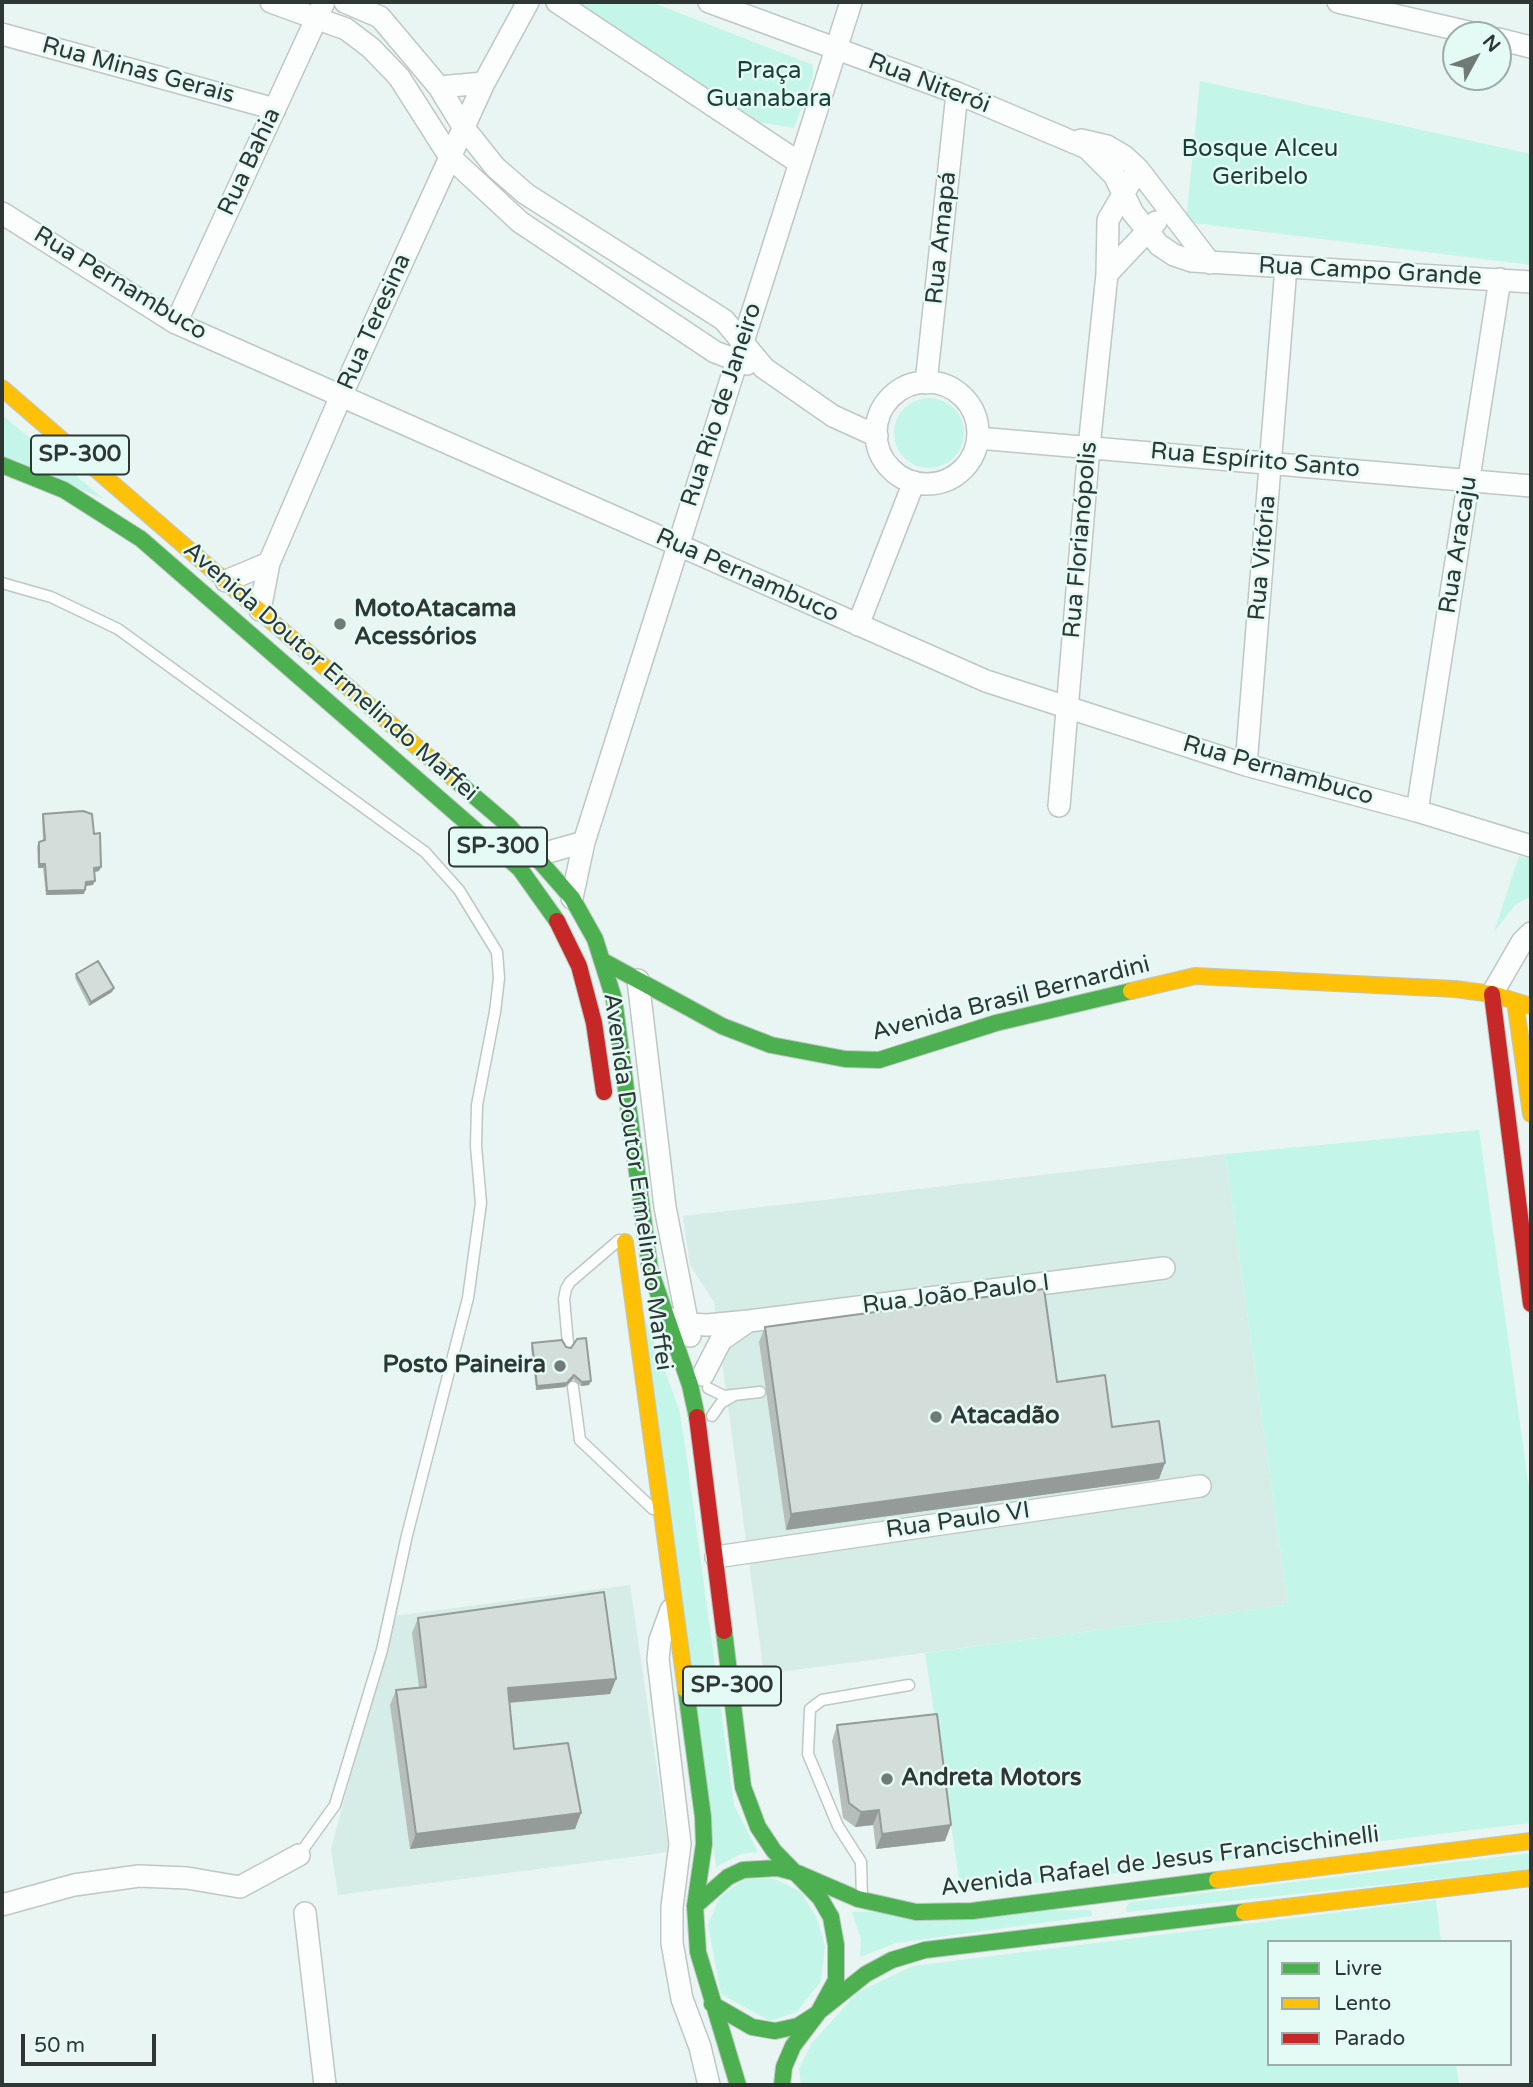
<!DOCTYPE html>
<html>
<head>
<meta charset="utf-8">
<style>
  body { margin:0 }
  #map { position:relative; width:1533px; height:2087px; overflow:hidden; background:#e9f5f2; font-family:"Varela Round",sans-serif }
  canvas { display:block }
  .frame { position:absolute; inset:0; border:4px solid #2f3735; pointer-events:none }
  .legend { position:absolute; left:1267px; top:1940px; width:245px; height:126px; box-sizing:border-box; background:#e4faf4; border:2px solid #9caca8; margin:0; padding:9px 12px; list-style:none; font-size:21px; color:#2f3735 }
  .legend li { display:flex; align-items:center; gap:14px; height:35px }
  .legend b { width:35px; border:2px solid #9caca8 }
  .north { position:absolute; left:1442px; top:21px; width:70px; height:70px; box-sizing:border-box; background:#e4faf4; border:2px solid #9caca8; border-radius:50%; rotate:49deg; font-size:19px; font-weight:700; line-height:28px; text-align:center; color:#2f3735 }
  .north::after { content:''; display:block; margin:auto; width:24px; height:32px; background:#707a77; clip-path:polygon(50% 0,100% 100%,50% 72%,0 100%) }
  .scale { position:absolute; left:21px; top:2034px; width:135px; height:32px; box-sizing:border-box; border:4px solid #2f3735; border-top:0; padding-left:9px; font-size:21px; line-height:24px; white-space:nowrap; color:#2f3735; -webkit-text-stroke:5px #e4faf4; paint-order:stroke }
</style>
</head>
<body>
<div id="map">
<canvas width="1533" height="2087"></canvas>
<div class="frame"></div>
<ul class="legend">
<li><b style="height:9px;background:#4caf50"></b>Livre</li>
<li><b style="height:9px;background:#ffc107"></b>Lento</li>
<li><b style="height:9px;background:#c62828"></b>Parado</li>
</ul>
<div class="north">N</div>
<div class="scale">50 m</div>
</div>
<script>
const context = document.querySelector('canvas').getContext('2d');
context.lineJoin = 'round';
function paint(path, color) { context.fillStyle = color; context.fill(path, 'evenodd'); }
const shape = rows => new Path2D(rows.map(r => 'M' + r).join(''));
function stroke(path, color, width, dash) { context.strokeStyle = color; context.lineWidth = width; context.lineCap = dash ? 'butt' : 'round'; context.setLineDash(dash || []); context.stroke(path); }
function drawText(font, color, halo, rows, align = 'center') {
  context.font = font + ' "Varela Round",sans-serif'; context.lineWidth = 5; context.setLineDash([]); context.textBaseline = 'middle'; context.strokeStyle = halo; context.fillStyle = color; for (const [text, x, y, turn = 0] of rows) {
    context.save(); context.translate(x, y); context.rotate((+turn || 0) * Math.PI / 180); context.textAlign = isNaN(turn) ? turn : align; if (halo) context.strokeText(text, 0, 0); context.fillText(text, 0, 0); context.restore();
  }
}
paint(shape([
  [1225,1154,1288,1605,764,1674,714,1302,690,1265,683,1216],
  [630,1585,669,1852,338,1895,331,1849,394,1616]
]), '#d6ece6');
paint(shape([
  [573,2,651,2,813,65,813,76,794,128,758,122],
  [1200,81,1531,154,1531,265,1186,222],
  '894 433a35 35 0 1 1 70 0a35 35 0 1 1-70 0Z',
  [2,415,104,499,2,458],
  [1519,856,1531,858,1531,896,1515,905,1494,932],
  [1479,1130,1531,1502,1531,1823,961,1892,925,1653,1288,1605,1225,1154],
  [644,1315,679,1409,684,1437,734,1805,758,1852,741,1854,716,1867],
  [1531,1853,1531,1869,1127,1912,1126,1907,1130,1902],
  [745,1879,775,1879,801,1892,817,1918,825,1946,821,1981,797,2012,770,2021,721,1994,708,1925,720,1897],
  [1436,1900,1441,1942,1269,1942,1269,2064,1456,2064,1459,2085,801,2085,799,2069,811,2044,858,1992,913,1966],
  [1091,1910,1092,1916,896,1943,860,1957,861,1939,852,1912]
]), '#c4f5e9');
const lane = shape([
  [2,583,51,597,118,629,425,852,459,890,497,952,499,978,495,1012,477,1105,476,1146,481,1203,468,1298,407,1535,382,1650,335,1805,299,1855],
  [568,1344,564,1299,566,1289,570,1282,619,1240],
  [573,1387,580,1440,653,1509],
  [708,1388,724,1396,760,1392],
  [712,1416,721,1403,733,1396],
  [862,1899,861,1862,838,1826,808,1754,810,1709,822,1700,909,1685]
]);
const street = shape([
  [271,2,346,29,371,48,399,77,450,157,520,222,715,352,747,364],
  [345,2,380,17,439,87,464,128,495,167,526,194,724,320,764,368,833,416,877,436],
  [557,2,798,162],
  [709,2,957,93,1087,148,1114,175,1133,213,1159,245,1174,255,1192,261,1531,282],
  [1338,2,1481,35],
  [2,34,275,109],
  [1498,39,1531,47],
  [439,87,484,83],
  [1081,140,1107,146,1124,156,1138,169,1210,263],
  [2,213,176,323,986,681,1246,765,1417,811,1531,846],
  [1107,274,1156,222],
  [176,323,324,2],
  '876 433a51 51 0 1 1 102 0a51 51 0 1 1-102 0Z',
  [926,383,957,93],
  [978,438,1531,486],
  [226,581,269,563],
  [260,610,269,563,341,396,484,83,528,2],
  [858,625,914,482],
  [1246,765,1286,267],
  [1059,806,1089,447,1107,274,1108,220,1138,169],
  [1417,811,1500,279],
  [538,855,584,842],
  [572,898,584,842,851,2],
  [638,980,665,1207,690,1336],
  [1492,994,1522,942,1531,933],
  [664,1317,688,1324,707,1325,749,1321,1164,1268],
  [703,1375,721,1340,747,1322],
  [716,1557,1200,1486],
  [671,1610,660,1640,658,1659,680,1844,672,1907,672,1943,682,1999,700,2047,709,2085],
  [2,1905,74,1885,139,1876,187,1878,240,1887,299,1855],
  [305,1913,325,2085]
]);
const fast = shape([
  [2,465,64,490,141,539,520,869,557,921],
  [454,779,508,825,572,898,595,939,614,999,650,1270,690,1385,697,1417],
  [603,961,722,1026,771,1045,845,1059,879,1060,996,1023,1131,991],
  [724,1631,743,1787,758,1827,774,1851,820,1898,831,1917,836,1945,836,1980,818,2013,793,2046,784,2067,782,2085],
  [686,1690,703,1817,704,1844,695,1906,698,1952,738,2085],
  [800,1874,858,1899,916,1912,972,1911,1217,1880],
  [695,1906,728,1877,743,1870,778,1868,800,1874],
  [712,2004,752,2027,775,2031,798,2026,818,2013],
  [821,2010,866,1974,892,1960,925,1950,1244,1912]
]);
const slow = shape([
  [2,388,454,779],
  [1131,991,1195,976,1455,989,1492,994,1531,1006],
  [1515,1001,1531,1114],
  [625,1242,686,1690],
  [1217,1880,1531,1841],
  [1244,1912,1531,1878]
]);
const jam = shape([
  [557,921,579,966,594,1023,604,1092],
  [1492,994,1531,1304],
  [697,1417,724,1631]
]);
stroke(lane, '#bec7c4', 13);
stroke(street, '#bec7c4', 24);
stroke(fast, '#bec7c4', 18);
stroke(slow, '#bec7c4', 18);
stroke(jam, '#bec7c4', 18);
stroke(lane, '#fcfefd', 10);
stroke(street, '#fcfefd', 21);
stroke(fast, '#4caf50', 16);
stroke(slow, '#ffc107', 16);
stroke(jam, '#c62828', 16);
paint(shape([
  [43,814,94,834,99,871,94,872,93,885,85,886,84,894,46,895,43,868,38,868,37,846,39,842,43,841,42,818],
  [76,974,114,988,112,992,89,1006,75,978],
  [765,1327,1112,1427,1159,1479,786,1530,759,1342],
  [532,1343,591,1381,589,1385,581,1386,573,1379,565,1387,536,1390,531,1347],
  [418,1618,616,1679,610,1694,510,1703,514,1749,581,1813,575,1829,410,1849,390,1705,396,1690,419,1687,412,1633],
  [837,1725,945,1841,876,1849,873,1825,855,1827,843,1818,832,1741]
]), '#b5bebb');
paint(shape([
  [39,864,45,864,43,868,38,868],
  [101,867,99,871,93,872,94,868],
  [95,881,93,885,84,886,86,882],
  [85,890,84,894,46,895,47,891],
  [114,988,112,992,89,1006,91,1002],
  [574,1375,573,1379,565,1387,536,1390,537,1386],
  [591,1381,589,1385,581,1386,582,1382],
  [1165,1463,1159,1479,786,1530,791,1514],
  [616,1679,610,1694,503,1703,508,1688],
  [879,1810,873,1825,855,1827,861,1812],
  [581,1813,575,1829,410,1849,416,1834],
  [951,1825,945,1841,876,1849,882,1834]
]), '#949b99');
const building = shape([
  [83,811,92,814,94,834,100,833,101,867,94,868,95,881,86,882,85,890,47,891,45,864,39,864,39,842,45,840,43,814,83,811],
  [98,961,114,988,91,1002,76,974,98,961],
  [1044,1289,1057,1382,1105,1375,1112,1427,1159,1421,1165,1463,791,1514,765,1327,1044,1289],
  [586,1338,591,1381,582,1382,574,1375,567,1383,537,1386,532,1343,562,1340,566,1347,571,1348,577,1339,586,1338],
  [604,1592,616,1679,508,1688,514,1749,568,1743,581,1813,416,1834,396,1690,426,1687,418,1618,604,1592],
  [937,1714,951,1825,882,1834,879,1810,861,1812,849,1803,837,1725,937,1714]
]);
paint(building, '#d3ddda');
stroke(building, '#949b99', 2);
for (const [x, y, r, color] of [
  [340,624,7,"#707a77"],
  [560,1366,7,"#707a77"],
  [936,1417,7,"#707a77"],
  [887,1779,7,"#707a77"]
]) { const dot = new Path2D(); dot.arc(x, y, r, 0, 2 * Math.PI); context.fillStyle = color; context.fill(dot); stroke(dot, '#e4faf4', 2.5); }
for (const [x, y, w] of [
  [80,455,98],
  [498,847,98],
  [732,1686,98]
]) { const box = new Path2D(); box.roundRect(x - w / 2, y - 19.5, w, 39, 5); context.fillStyle = '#e4faf4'; context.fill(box); stroke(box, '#2f3735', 2); }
drawText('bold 23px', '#2f3735', null, [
  ["SP-300",80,455],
  ["SP-300",498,847],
  ["SP-300",732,1686]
]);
drawText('24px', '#2f3735', '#e4faf4', [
  ["Rua Minas Gerais",138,71,15],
  ["Rua Niterói",929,84,21],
  ["Rua Bahia",250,162,-65],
  ["Rua Amapá",942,238,-84],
  ["Rua Campo Grande",1370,272,3],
  ["Rua Pernambuco",120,284,31],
  ["Rua Teresina",375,322,-66],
  ["Rua Rio de Janeiro",722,405,-72],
  ["Rua Espírito Santo",1255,461,5],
  ["Rua Florianópolis",1081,540,-85],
  ["Rua Aracaju",1459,545,-81],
  ["Rua Vitória",1263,558,-85],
  ["Rua Pernambuco",747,576,24],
  ["Avenida Doutor Ermelindo Maffei",330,672,41],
  ["Rua Pernambuco",1278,771,16],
  ["Avenida Brasil Bernardini",1011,999,-14],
  ["Avenida Doutor Ermelindo Maffei",637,1182,82],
  ["Rua João Paulo I",956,1295,-7],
  ["Rua Paulo VI",958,1521,-8],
  ["Avenida Rafael de Jesus Francischinelli",1160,1862,-7]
]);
drawText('24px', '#193e35', '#e4faf4', [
  ["Praça",769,72],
  ["Guanabara",769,100],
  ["Bosque Alceu",1260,150],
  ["Geribelo",1260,178]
]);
drawText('bold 24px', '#2f3735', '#e4faf4', [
  ["MotoAtacama",354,610],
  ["Acessórios",354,638],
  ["Posto Paineira",546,1366,"right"],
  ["Atacadão",950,1417],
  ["Andreta Motors",901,1779]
], 'left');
</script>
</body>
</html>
